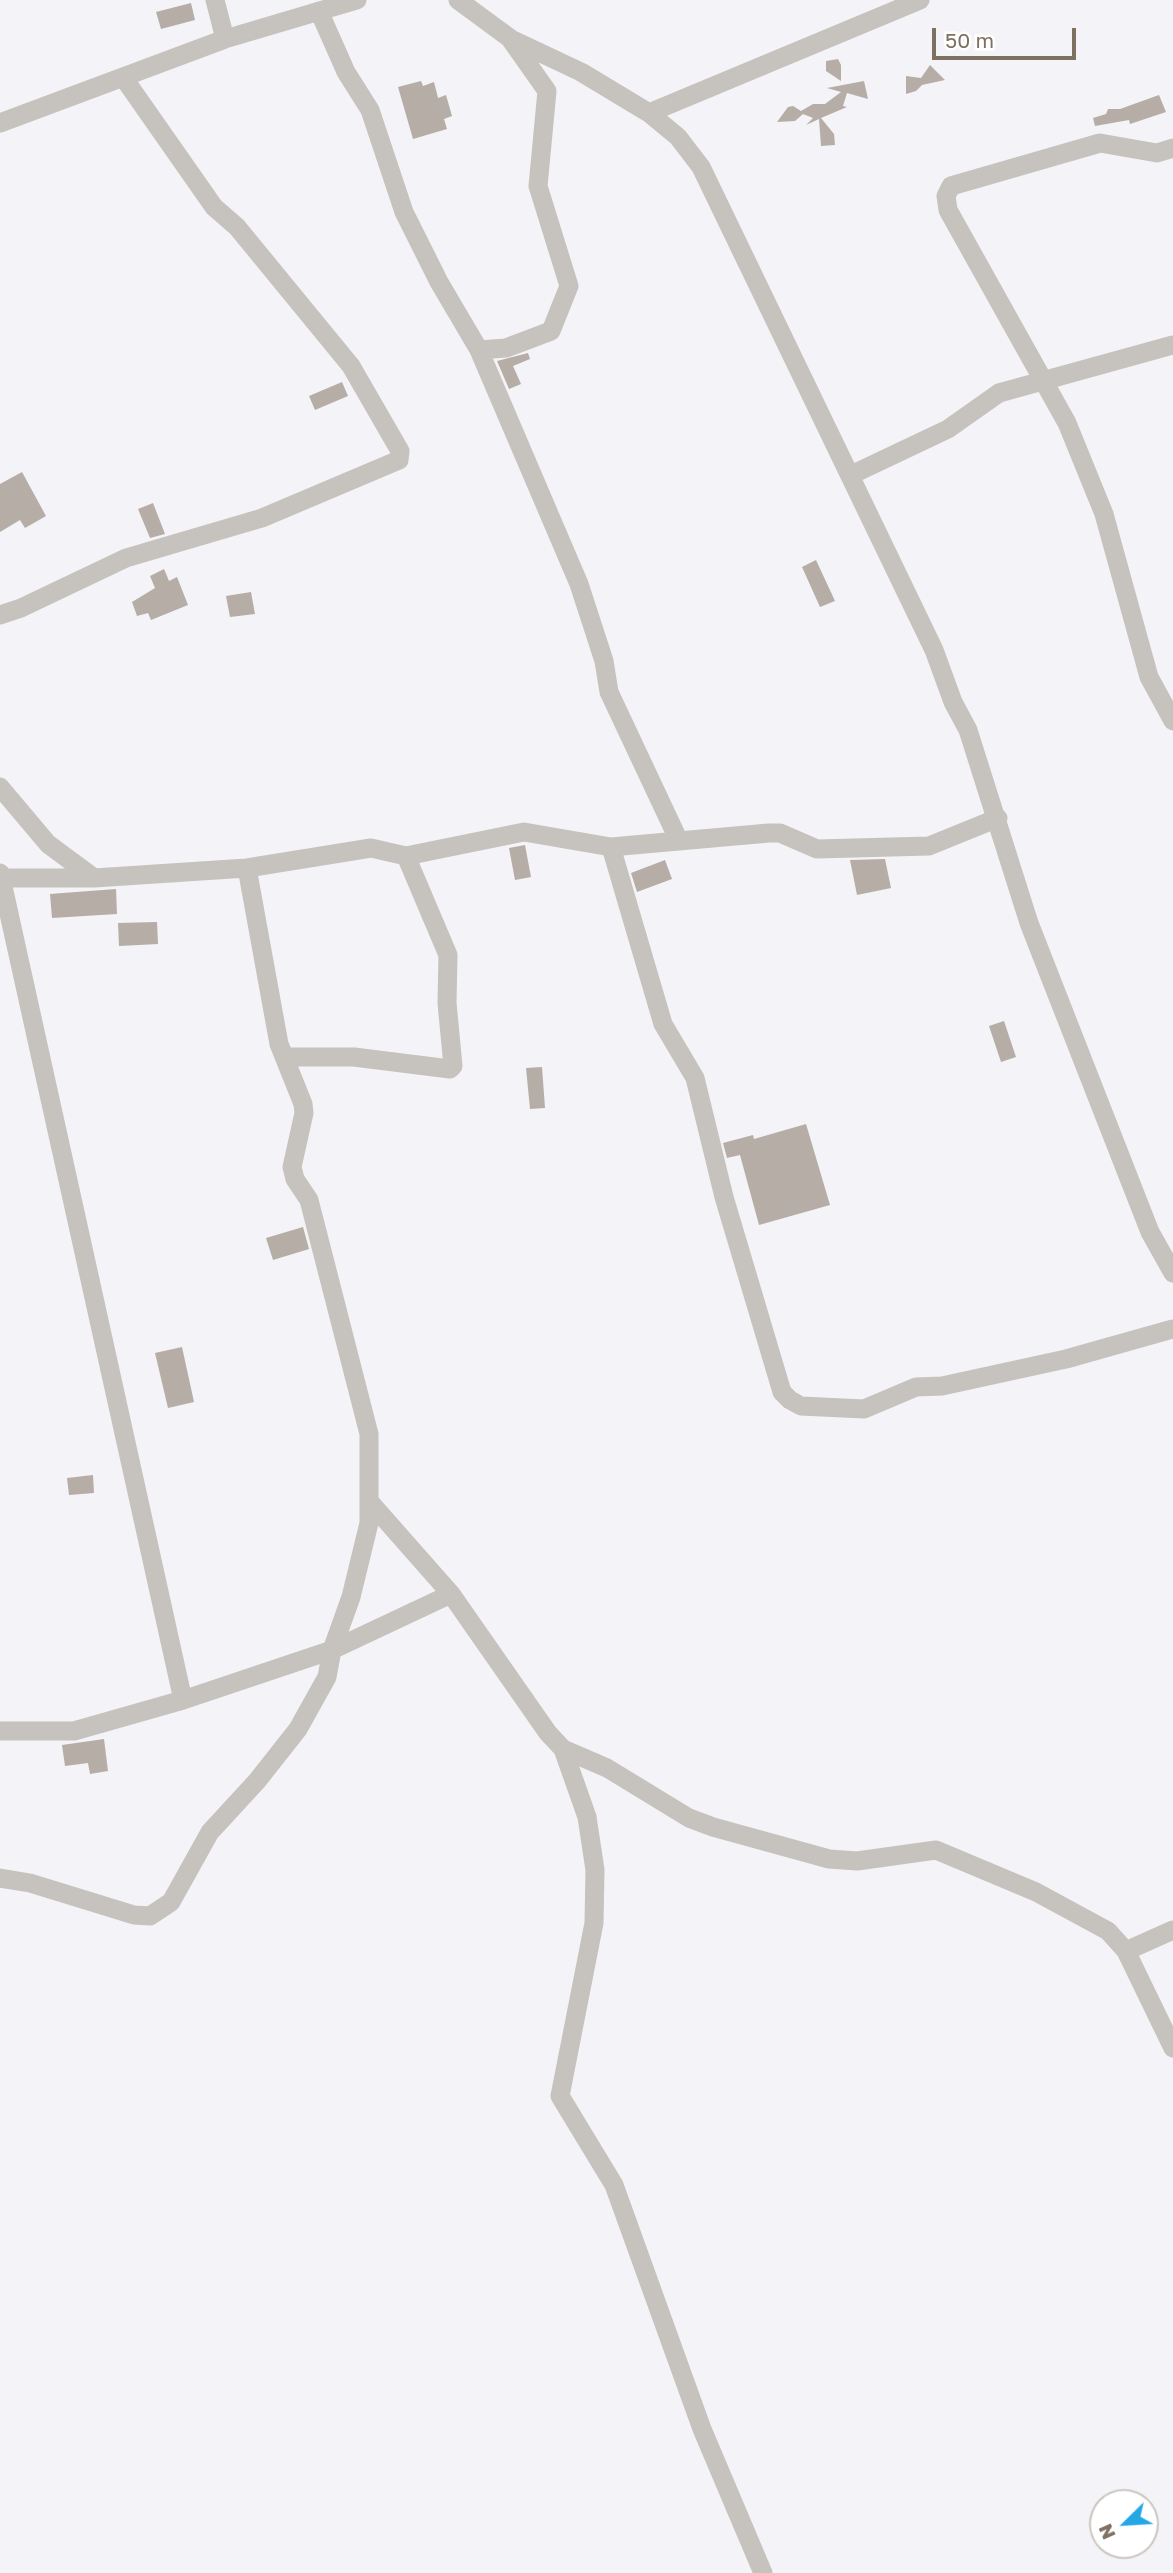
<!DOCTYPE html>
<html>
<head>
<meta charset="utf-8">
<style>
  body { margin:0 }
  #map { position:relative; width:1173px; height:2573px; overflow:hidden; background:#f4f3f7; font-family:"Golos Text",sans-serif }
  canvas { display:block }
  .north { position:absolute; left:1089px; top:2489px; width:70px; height:70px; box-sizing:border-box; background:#fff; border:2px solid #ccc6c0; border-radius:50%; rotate:246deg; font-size:19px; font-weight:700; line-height:28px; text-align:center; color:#7f7161 }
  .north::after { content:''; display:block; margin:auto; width:24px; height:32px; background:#25a7e5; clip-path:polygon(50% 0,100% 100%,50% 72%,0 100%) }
  .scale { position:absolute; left:932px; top:28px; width:144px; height:32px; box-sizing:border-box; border:4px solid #7f7161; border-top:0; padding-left:9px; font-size:21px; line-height:24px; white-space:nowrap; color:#7f7161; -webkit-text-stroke:5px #fff; paint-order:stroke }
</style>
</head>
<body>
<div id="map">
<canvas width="1173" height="2573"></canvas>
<div class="north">N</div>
<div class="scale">50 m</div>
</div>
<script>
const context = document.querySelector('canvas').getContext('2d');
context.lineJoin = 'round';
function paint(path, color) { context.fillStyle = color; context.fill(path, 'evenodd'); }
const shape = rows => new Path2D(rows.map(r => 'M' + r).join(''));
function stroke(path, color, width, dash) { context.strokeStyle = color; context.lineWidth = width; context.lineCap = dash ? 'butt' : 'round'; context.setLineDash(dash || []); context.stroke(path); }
paint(shape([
  [191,3,195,20,161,29,156,12],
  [838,59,841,65,841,81,826,71,826,61],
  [930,65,945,80,922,85,916,91,906,94,906,76,921,78],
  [421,81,423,86,434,82,438,98,446,95,452,116,444,119,447,129,413,139,398,87],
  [864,81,868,99,847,93,843,106,847,107,821,118,834,134,835,145,821,146,819,119,806,125,813,118,803,114,795,121,777,122,788,107,793,106,801,111,813,104,825,104,841,92,827,88],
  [1159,95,1166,112,1130,124,1129,120,1095,126,1093,118,1106,114,1108,109,1120,109],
  [528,353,530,359,513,366,521,384,509,389,497,361],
  [342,382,348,396,315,410,309,396],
  [22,472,46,516,25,528,20,520,0,532,0,484],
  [153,503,165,534,150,538,138,509],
  [816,560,835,601,820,607,802,567],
  [164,569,169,581,177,577,188,605,151,620,148,613,137,616,132,602,155,588,150,576],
  [251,592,255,614,230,617,226,596],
  [525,845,531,877,515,880,509,848],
  [885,859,891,888,857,895,850,860],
  [665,860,672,879,637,892,631,873],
  [116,889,117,914,52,918,50,894],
  [157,922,158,944,119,946,118,923],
  [1004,1021,1016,1057,1001,1062,989,1026],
  [542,1067,545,1108,530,1109,526,1068],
  [806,1124,830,1205,759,1225,740,1155,727,1158,723,1143,753,1135,754,1139],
  [303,1227,309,1249,273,1260,266,1238],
  [182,1347,194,1402,168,1408,155,1353],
  [93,1475,94,1493,69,1495,67,1478],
  [104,1739,108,1771,90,1774,88,1763,65,1766,62,1745]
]), '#b5ada6');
stroke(shape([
  [215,0,225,39],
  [458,0,511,39,581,72,649,113,678,137,701,167,934,650,953,702,968,730,1029,923,1150,1232,1173,1273],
  [319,11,346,72,370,110,404,212,439,282,479,350,579,584,604,661,609,692,679,841],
  [649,113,920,0],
  [0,123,225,39,357,0],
  [1173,148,1157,153,1100,143,951,186,946,196,948,210,1067,423,1104,514,1149,677,1173,721],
  [479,350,506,348,551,331,569,286,538,186,547,91,511,40],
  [851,475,948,429,999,393,1173,345],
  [0,615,21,608,126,558,262,518,399,460,400,451,351,366,237,227,214,207,123,77],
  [0,787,48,844,94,878],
  [611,847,663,1024,695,1078,724,1197,782,1392,790,1400,801,1406,864,1409,916,1387,942,1386,1066,1359,1173,1329],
  [0,873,183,1700],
  [0,878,94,878,247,868,371,848,406,856,524,832,611,847,769,833,780,833,817,849,929,846,998,818],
  [285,1057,354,1057,450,1069,453,1066,447,1003,448,955,406,856],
  [369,1501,451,1594,548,1733,563,1749,587,1817,595,1870,594,1923,560,2096,614,2185,702,2429,763,2573],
  [0,1731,74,1731,183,1700,332,1650,451,1594],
  [563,1749,607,1768,689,1818,713,1827,829,1859,857,1861,936,1850,1036,1892,1108,1931,1126,1951,1173,2048],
  [0,1878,30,1883,134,1915,150,1916,171,1902,210,1832,257,1781,298,1729,327,1677,332,1650,351,1597,369,1523,369,1434,309,1200,295,1179,292,1167,304,1113,303,1104,279,1044,247,868],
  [1126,1951,1173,1930]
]), '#c6c2bd', 19);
</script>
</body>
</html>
